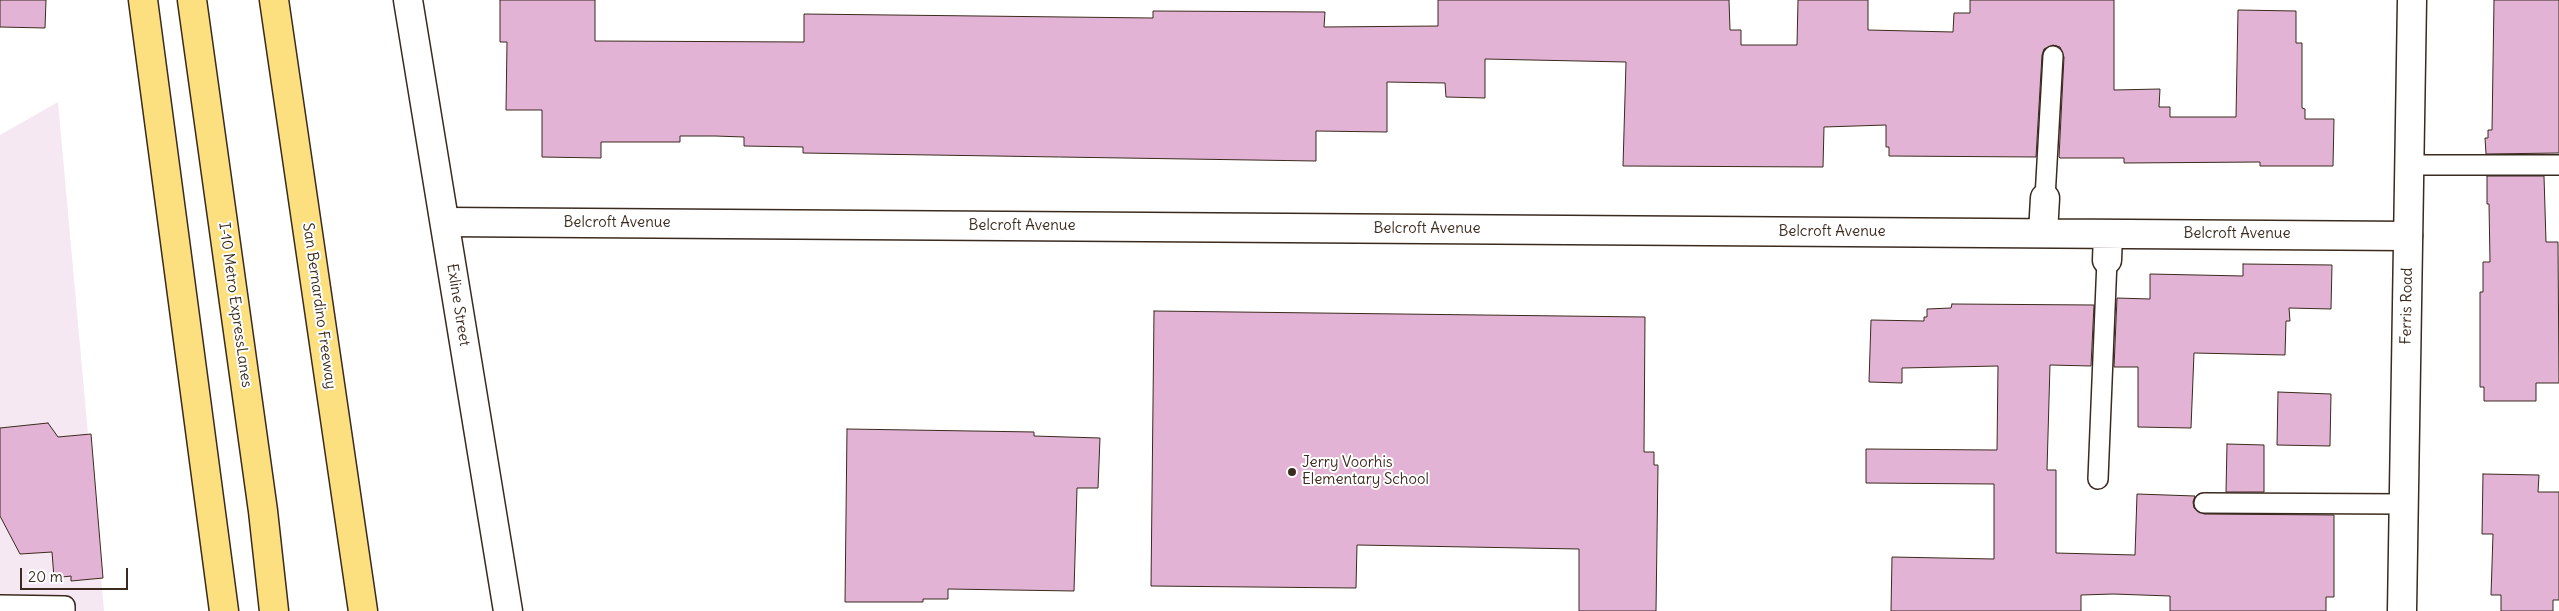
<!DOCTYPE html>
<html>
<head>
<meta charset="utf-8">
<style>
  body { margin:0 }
  #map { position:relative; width:2559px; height:611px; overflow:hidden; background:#fff; font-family:Delius,sans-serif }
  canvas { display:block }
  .scale { position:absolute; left:20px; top:568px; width:108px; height:22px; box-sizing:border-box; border:2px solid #3b2a1e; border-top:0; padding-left:6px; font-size:15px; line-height:18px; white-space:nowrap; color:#3b2a1e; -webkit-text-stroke:4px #fff; paint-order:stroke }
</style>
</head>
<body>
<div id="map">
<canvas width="2559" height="611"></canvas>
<div class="scale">20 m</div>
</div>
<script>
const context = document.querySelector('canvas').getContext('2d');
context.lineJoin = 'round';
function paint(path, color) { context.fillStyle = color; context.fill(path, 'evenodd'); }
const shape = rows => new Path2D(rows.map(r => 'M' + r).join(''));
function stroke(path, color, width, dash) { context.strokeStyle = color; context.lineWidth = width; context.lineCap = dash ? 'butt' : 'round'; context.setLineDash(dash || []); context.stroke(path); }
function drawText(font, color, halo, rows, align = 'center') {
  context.font = font + ' Delius,sans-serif'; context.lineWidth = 4; context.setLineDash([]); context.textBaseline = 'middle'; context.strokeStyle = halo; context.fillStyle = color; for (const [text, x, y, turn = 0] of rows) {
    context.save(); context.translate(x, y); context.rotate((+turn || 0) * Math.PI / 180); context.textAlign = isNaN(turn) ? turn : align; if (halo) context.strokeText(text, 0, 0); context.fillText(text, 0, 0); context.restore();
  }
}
paint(shape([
  [58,102,104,611,0,611,0,135]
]), '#f6e8f2');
const building = shape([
  [0,0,46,0,45,28,0,27,0,0],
  [500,0,595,0,595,41,804,42,804,14,1153,18,1153,11,1325,12,1324,27,1438,26,1438,0,1729,0,1730,30,1741,30,1741,45,1797,45,1798,0,1868,0,1868,30,1953,32,1954,13,1970,13,1970,0,2114,0,2114,90,2160,89,2159,107,2170,107,2170,117,2236,117,2238,10,2296,11,2296,43,2302,43,2302,108,2305,109,2305,119,2334,119,2333,166,2260,166,2260,162,2124,163,2124,158,2060,158,2059,157,2064,57,2060,47,2053,45,2044,49,2042,55,2036,157,1889,156,1889,147,1886,147,1886,125,1824,127,1823,167,1623,166,1626,62,1485,59,1485,98,1446,97,1445,83,1387,82,1387,132,1316,131,1316,161,803,153,803,147,744,146,744,137,715,136,680,136,680,142,601,142,601,158,542,157,542,110,506,110,507,42,500,42,500,0],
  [2494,0,2559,0,2559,153,2486,154,2485,138,2488,138,2488,130,2492,130,2494,0],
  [2487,176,2544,176,2546,242,2558,242,2559,383,2536,383,2536,401,2484,401,2484,387,2480,387,2480,292,2483,292,2483,262,2490,262,2489,204,2487,204,2487,176],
  [2243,264,2332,265,2331,309,2289,308,2290,321,2286,321,2285,355,2194,353,2191,428,2138,427,2138,367,2114,367,2117,298,2150,299,2150,274,2243,276,2243,264],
  [1952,304,2094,305,2091,366,2050,365,2047,470,2056,470,2056,553,2135,555,2137,494,2195,496,2193,502,2194,508,2204,514,2334,515,2334,597,2326,597,2326,611,2170,611,2170,596,2113,594,2081,595,2081,611,1891,611,1892,557,1994,559,1994,484,1866,483,1866,449,1997,450,1998,366,1902,368,1902,383,1869,382,1871,320,1924,321,1924,317,1927,317,1927,309,1951,308,1952,304],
  [1154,311,1645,317,1644,452,1654,452,1654,465,1658,465,1656,611,1579,611,1579,549,1357,545,1356,588,1151,586,1154,311],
  [2278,392,2331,394,2330,446,2277,445,2278,392],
  [48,423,58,437,91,434,103,578,71,581,71,576,54,578,52,552,20,554,0,516,0,428,48,423],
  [847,429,1034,432,1034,436,1100,438,1098,488,1077,488,1074,591,948,589,948,599,923,599,923,602,845,602,847,429],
  [2227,444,2264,445,2264,492,2226,492,2227,444],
  [2483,474,2539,475,2538,492,2559,492,2559,600,2553,600,2553,611,2501,611,2501,595,2491,595,2493,534,2482,534,2483,474]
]);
paint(building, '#e2b3d4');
stroke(building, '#3b2a1e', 1);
const lane = shape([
  [2409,165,2559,165],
  [2045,198,2053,56],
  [2098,479,2107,260],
  [2204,503,2404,504],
  [0,605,65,606,65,611]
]);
const street = shape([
  [445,222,2408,236],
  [2043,233,2045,198],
  [2107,260,2108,234]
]);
const secondary = shape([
  [408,0,508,611],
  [2402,611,2412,0]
]);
const highway = shape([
  [143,0,224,611],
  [192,0,263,511,274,611],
  [274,0,363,611]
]);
stroke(lane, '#3b2a1e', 22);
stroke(street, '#3b2a1e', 31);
stroke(secondary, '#3b2a1e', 31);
stroke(highway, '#3b2a1e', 31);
stroke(lane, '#fff', 19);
stroke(street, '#fff', 28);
stroke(secondary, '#fff', 28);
stroke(highway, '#fce080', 28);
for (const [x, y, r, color] of [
  [1292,472,5,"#3b2a1e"]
]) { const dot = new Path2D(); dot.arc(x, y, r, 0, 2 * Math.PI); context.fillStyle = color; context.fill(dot); stroke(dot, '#fff', 2); }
drawText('15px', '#3b2a1e', '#fff', [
  ["Belcroft Avenue",617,223],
  ["Belcroft Avenue",1022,226],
  ["Belcroft Avenue",1427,229],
  ["Belcroft Avenue",1832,232],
  ["Belcroft Avenue",2237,234],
  ["I-10 Metro ExpressLanes",235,305,82],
  ["Exline Street",458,305,81],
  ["San Bernardino Freeway",319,306,82],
  ["Ferris Road",2407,306,-89]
]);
drawText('15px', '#3b2a1e', '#fff', [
  ["Jerry Voorhis",1302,463],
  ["Elementary School",1302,480]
], 'left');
</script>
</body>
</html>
